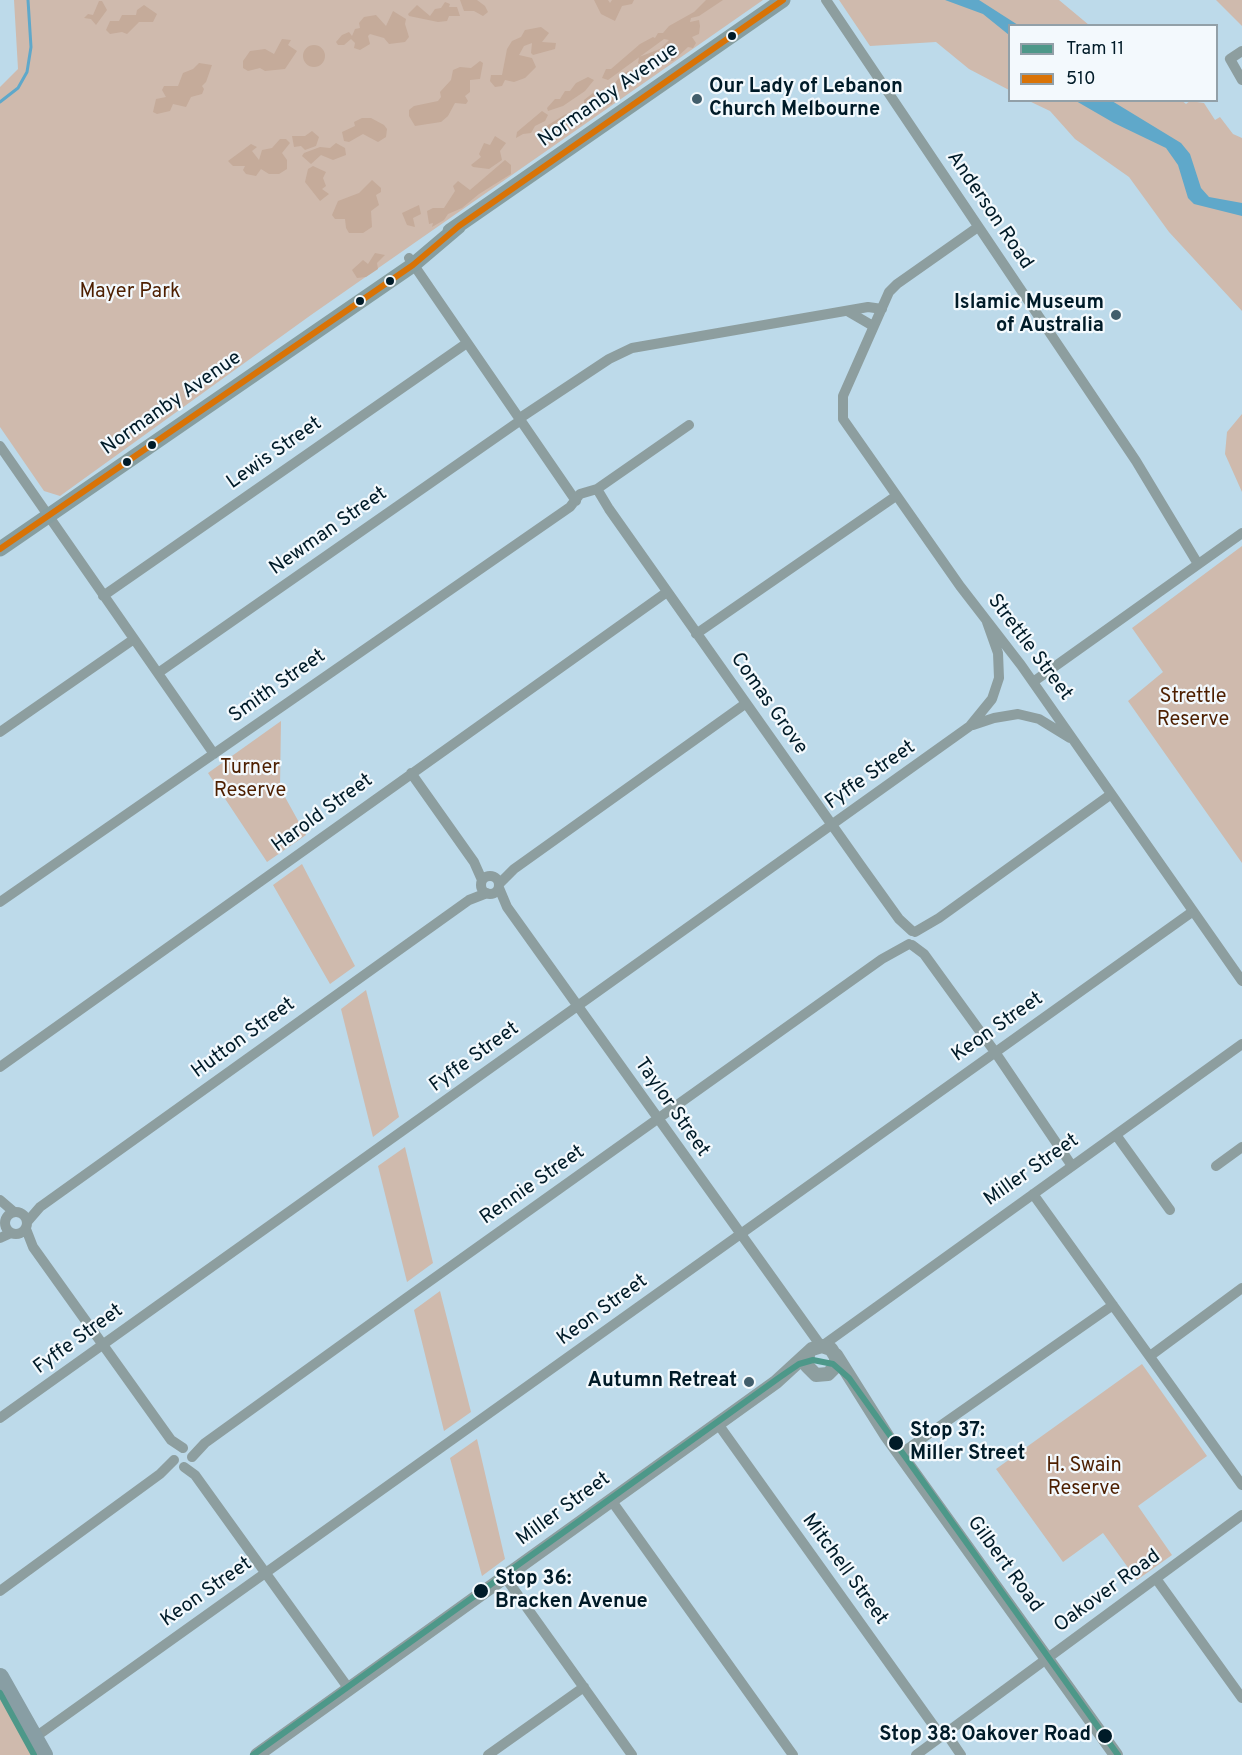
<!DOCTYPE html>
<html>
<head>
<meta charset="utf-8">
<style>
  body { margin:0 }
  #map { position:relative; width:1242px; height:1755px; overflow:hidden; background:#bddaea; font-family:Overpass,sans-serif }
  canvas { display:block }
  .legend { position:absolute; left:1008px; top:24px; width:210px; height:78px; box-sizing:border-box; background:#f3f9fd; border:2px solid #92a0a8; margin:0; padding:8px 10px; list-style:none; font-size:18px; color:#001b28 }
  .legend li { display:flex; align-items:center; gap:12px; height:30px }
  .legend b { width:30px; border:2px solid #92a0a8 }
</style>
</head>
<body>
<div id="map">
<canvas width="1242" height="1755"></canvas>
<ul class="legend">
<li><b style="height:8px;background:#4d9889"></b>Tram 11</li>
<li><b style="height:8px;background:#d97306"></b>510</li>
</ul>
</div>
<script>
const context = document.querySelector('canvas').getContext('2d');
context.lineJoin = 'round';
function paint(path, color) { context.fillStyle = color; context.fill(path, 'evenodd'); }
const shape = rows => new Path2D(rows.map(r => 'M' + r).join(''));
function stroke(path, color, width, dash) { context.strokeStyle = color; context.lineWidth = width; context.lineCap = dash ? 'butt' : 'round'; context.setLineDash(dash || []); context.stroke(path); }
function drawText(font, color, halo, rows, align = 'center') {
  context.font = font + ' Overpass,sans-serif'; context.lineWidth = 4.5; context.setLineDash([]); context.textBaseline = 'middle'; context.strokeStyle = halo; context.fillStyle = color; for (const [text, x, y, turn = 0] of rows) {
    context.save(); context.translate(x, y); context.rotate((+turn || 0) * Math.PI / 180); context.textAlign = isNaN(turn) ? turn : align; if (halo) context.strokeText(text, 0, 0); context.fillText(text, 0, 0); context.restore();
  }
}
paint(shape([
  [14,0,763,0,311,315,60,496,44,491,0,427,0,87,18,69],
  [839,0,1059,0,1089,25,1010,26,1009,90,969,69,936,42,870,46],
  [1216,0,1242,0,1242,26],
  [1181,100,1186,104,1190,101,1204,103,1215,120,1220,117,1233,134,1242,138,1242,311,1169,232,1129,177,1075,139,1050,111,1029,101],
  [1242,414,1242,492,1225,454,1227,432],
  [1242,546,1242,863,1128,701,1163,672,1132,628],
  [281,721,280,788,306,835,267,862,208,773],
  [302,864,355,966,330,984,273,885],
  [366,990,399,1117,373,1137,341,1009],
  [405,1147,433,1263,407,1282,378,1166],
  [440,1291,471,1412,444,1431,414,1310],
  [1142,1364,1207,1456,1138,1506,1172,1555,1137,1580,1103,1533,1063,1562,996,1469],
  [477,1439,505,1559,482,1576,450,1458],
  [0,1696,33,1755,0,1755]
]), '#cfbaad');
paint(shape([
  [460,0,477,0,485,6,488,12,483,16,474,11,464,11],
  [594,0,608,0,610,3,612,0,634,0,632,4,622,6,615,21,601,14],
  [706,0,723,0,699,16,691,18,690,22,699,20,700,26,699,34,692,37,696,43,693,48,688,47,673,61,670,61,676,53,674,51,664,52,665,59,657,60,654,68,647,68,638,63,639,57,660,49,669,40,664,39,608,80,602,78,606,69,611,69,640,44,653,37,655,38,658,33,663,33,669,26,694,12],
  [99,1,102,1,107,10,96,25,91,19,84,18,88,14,93,15],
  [445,2,450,4,449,7,457,7,460,16,449,16,447,21,438,22,409,16,408,14,417,5,430,16,435,9,441,8],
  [144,5,157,14,153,22,139,22,127,34,122,32,110,34,106,30,110,21,119,21,122,15,136,15,137,10],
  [393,11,406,19,405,24,409,37,405,42,389,44,384,38,370,34,368,36,370,44,360,50,354,48,355,43,351,39,344,45,338,45,336,42,342,35,349,32,352,36,355,29,360,28,359,23,364,17,376,15,386,26],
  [541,27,549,33,542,42,556,43,555,49,533,55,531,53,532,43,524,46,519,55,532,58,536,67,525,78,514,82,505,80,502,86,495,87,490,81,491,75,502,75,507,49,512,41,521,37,525,30],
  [282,39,291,40,288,45,297,51,285,69,265,71,260,68,248,71,243,68,243,61,250,51,265,49,274,54],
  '303 56a11 11 0 1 1 22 0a11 11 0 1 1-22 0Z',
  [480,61,483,63,480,79,470,80,470,92,465,96,468,101,466,104,455,103,448,116,441,122,415,126,409,116,409,110,414,106,438,101,441,97,440,92,451,80,453,70,460,67,471,68],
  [199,63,212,65,206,82,202,86,204,89,202,94,191,97,186,107,173,104,170,111,157,114,153,112,156,99,166,97,162,90,164,86,178,86,183,73,193,69],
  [628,71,633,76,630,83,632,85,618,92,613,86,621,75],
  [588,77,594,80,585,91,563,106,548,111,547,108,555,99,560,99,565,91,570,91,576,83],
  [604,91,608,95,615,95,612,104,593,109,584,104,584,100,593,93],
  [542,111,548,115,545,121,535,126,531,133,523,134,516,138,517,132],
  [566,114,570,119,574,117,581,120,582,124,574,127,569,123,565,128,567,132,556,140,541,135,548,125],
  [362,118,371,118,384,125,387,129,386,137,378,142,363,134,349,142,344,141,342,132,355,126,354,122],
  [312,131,319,137,316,146,305,150,301,146,294,147,292,136,305,136],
  [495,136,506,143,500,151,502,160,489,169,473,167,471,165,481,157,479,154,484,143,490,145],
  [280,139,286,139,290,143,282,153,287,160,287,169,279,174,269,174,261,169,256,176,246,174,243,170,245,166,233,166,228,161,251,144,257,147,252,151,259,160,262,150,272,148],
  [336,143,345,148,346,155,333,160,321,155,311,164,302,156,304,153,320,147,330,148],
  [505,160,511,165,511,174,479,194,462,208,448,214,444,220,432,227,433,223,429,224,427,211,433,208,444,208,455,191,453,186,458,181,470,190],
  [313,166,326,172,323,178,326,186,322,189,329,194,320,201,305,182,308,169],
  [372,180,381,188,381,192,376,195,379,205,371,211,372,227,363,233,349,233,346,228,345,219,335,219,332,215,338,201,359,193],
  [419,205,421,214,413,218,415,227,407,225,402,213],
  [375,253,385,255,377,263,378,269,366,277,357,278,352,270,363,260,368,264]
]), '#c5ab9a');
paint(shape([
  [945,0,979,0,1018,25,1010,26,1009,35,983,14],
  [1076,101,1112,101,1181,143,1190,154,1201,188,1209,197,1242,203,1242,216,1194,204,1188,198,1178,165,1166,148,1114,123]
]), '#5fa8ca');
stroke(shape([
  [0,102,18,88,27,72,31,47,28,0]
]), '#5fa8ca', 3);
stroke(shape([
  [826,0,1136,461,1198,564],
  [1242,51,1230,59,1242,80],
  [978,227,897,284,889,292,843,396,843,419,960,586,1021,665,1242,981],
  [409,258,576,501],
  [849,312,873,326],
  [520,418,609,359,632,348,868,307,882,309],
  [0,446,214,754],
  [597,489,609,509,861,866,899,919,912,931],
  [103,596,467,343],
  [696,634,896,496],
  [158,673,521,420],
  [1033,682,1242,533],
  [973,725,994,718,1018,714,1039,719,1070,738],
  [0,732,134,639],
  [411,773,474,862,482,880],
  '481 885a9 9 0 1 1 18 0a9 9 0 1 1-18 0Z',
  [499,884,514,869,745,704],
  [499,888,507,907,821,1346],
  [0,902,570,507,580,494,597,489,689,425],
  [915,932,939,918,1110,795],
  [912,945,924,954,995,1052,1072,1166],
  [0,1067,667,592],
  [1116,1135,1170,1210],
  [1216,1166,1242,1147],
  [1033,1194,1242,1485],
  [0,1200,14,1212],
  '5 1223a11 11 0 1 1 22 0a11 11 0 1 1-22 0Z',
  [27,1222,40,1207,469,900,487,893],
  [26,1229,33,1247,171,1440,183,1448],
  [0,1238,11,1233],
  [822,1346,1242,1044],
  [1150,1356,1242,1288],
  [0,1418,970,726,992,699,999,678,998,653,987,622],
  [718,1424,941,1736],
  [900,1454,1113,1305],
  [192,1457,205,1443,409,1296,882,959,909,944],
  [184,1467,195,1475,349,1689],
  [611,1500,793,1755],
  [505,1577,632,1755],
  [1157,1580,1242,1698],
  [0,1591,160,1474,174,1460],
  [946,1733,961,1755],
  [34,1738,1192,912],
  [488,1755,584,1687],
  [916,1755,1242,1515]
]), '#8d9e9f', 10);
stroke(shape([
  [836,1355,887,1436,1116,1755],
  [257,1755,776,1382,812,1349,822,1346,831,1349,836,1357,836,1366,828,1374,816,1375,807,1366,808,1355]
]), '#8d9e9f', 14);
stroke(shape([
  [450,231,783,0],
  [0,549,413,265,459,226]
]), '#879ea0', 15);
stroke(shape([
  [0,1677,44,1755]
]), '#889ea4', 18);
stroke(shape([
  [0,549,413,265,459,226,783,0]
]), '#d97306', 6);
stroke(shape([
  [0,1693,34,1755],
  [253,1755,780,1377,799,1364,813,1360,833,1364,849,1378,1118,1755]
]), '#4d9889', 6);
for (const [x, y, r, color] of [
  [732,36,5,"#001b28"],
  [697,99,6,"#425e6c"],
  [390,281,5,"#001b28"],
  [360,301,5,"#001b28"],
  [1116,315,6,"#425e6c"],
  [152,445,5,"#001b28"],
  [127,462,5,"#001b28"],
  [749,1382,6,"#425e6c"],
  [896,1443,8,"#001b28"],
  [481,1591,8,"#001b28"],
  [1105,1736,8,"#001b28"]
]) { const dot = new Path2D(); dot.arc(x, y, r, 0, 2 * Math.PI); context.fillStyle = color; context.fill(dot); stroke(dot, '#f3f9fd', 2); }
drawText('bold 20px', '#001b28', '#f3f9fd', [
  ["Our Lady of Lebanon",709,88,"left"],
  ["Church Melbourne",709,111,"left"],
  ["Islamic Museum",1104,304],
  ["of Australia",1104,327],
  ["Autumn Retreat",737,1382]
], 'right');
drawText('20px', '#001b28', '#f3f9fd', [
  ["Normanby Avenue",609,96,-35],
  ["Anderson Road",989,211,56],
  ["Normanby Avenue",172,404,-35],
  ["Lewis Street",275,454,-35],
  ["Newman Street",329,532,-35],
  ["Strettle Street",1029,648,53],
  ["Smith Street",278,687,-35],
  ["Comas Grove",768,704,55],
  ["Fyffe Street",871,776,-35],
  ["Harold Street",323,814,-36],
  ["Keon Street",998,1028,-35],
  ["Hutton Street",244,1039,-36],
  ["Fyffe Street",475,1058,-36],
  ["Taylor Street",671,1108,55],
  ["Miller Street",1032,1171,-35],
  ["Rennie Street",533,1186,-35],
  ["Keon Street",603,1311,-36],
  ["Fyffe Street",79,1340,-36],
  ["Miller Street",564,1510,-36],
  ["Gilbert Road",1004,1565,54],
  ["Mitchell Street",844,1570,54],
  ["Oakover Road",1108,1592,-36],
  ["Keon Street",207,1593,-35]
]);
drawText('20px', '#4d1f00', '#f3f9fd', [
  ["Mayer Park",130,293],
  ["Strettle",1193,698],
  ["Reserve",1193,721],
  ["Turner",250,769],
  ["Reserve",250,792],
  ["H. Swain",1084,1467],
  ["Reserve",1084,1490]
]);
drawText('bold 20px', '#001b28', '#f3f9fd', [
  ["Stop 37:",910,1432],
  ["Miller Street",910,1455],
  ["Stop 36:",495,1580],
  ["Bracken Avenue",495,1603],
  ["Stop 38: Oakover Road",1091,1736,"right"]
], 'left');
</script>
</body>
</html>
